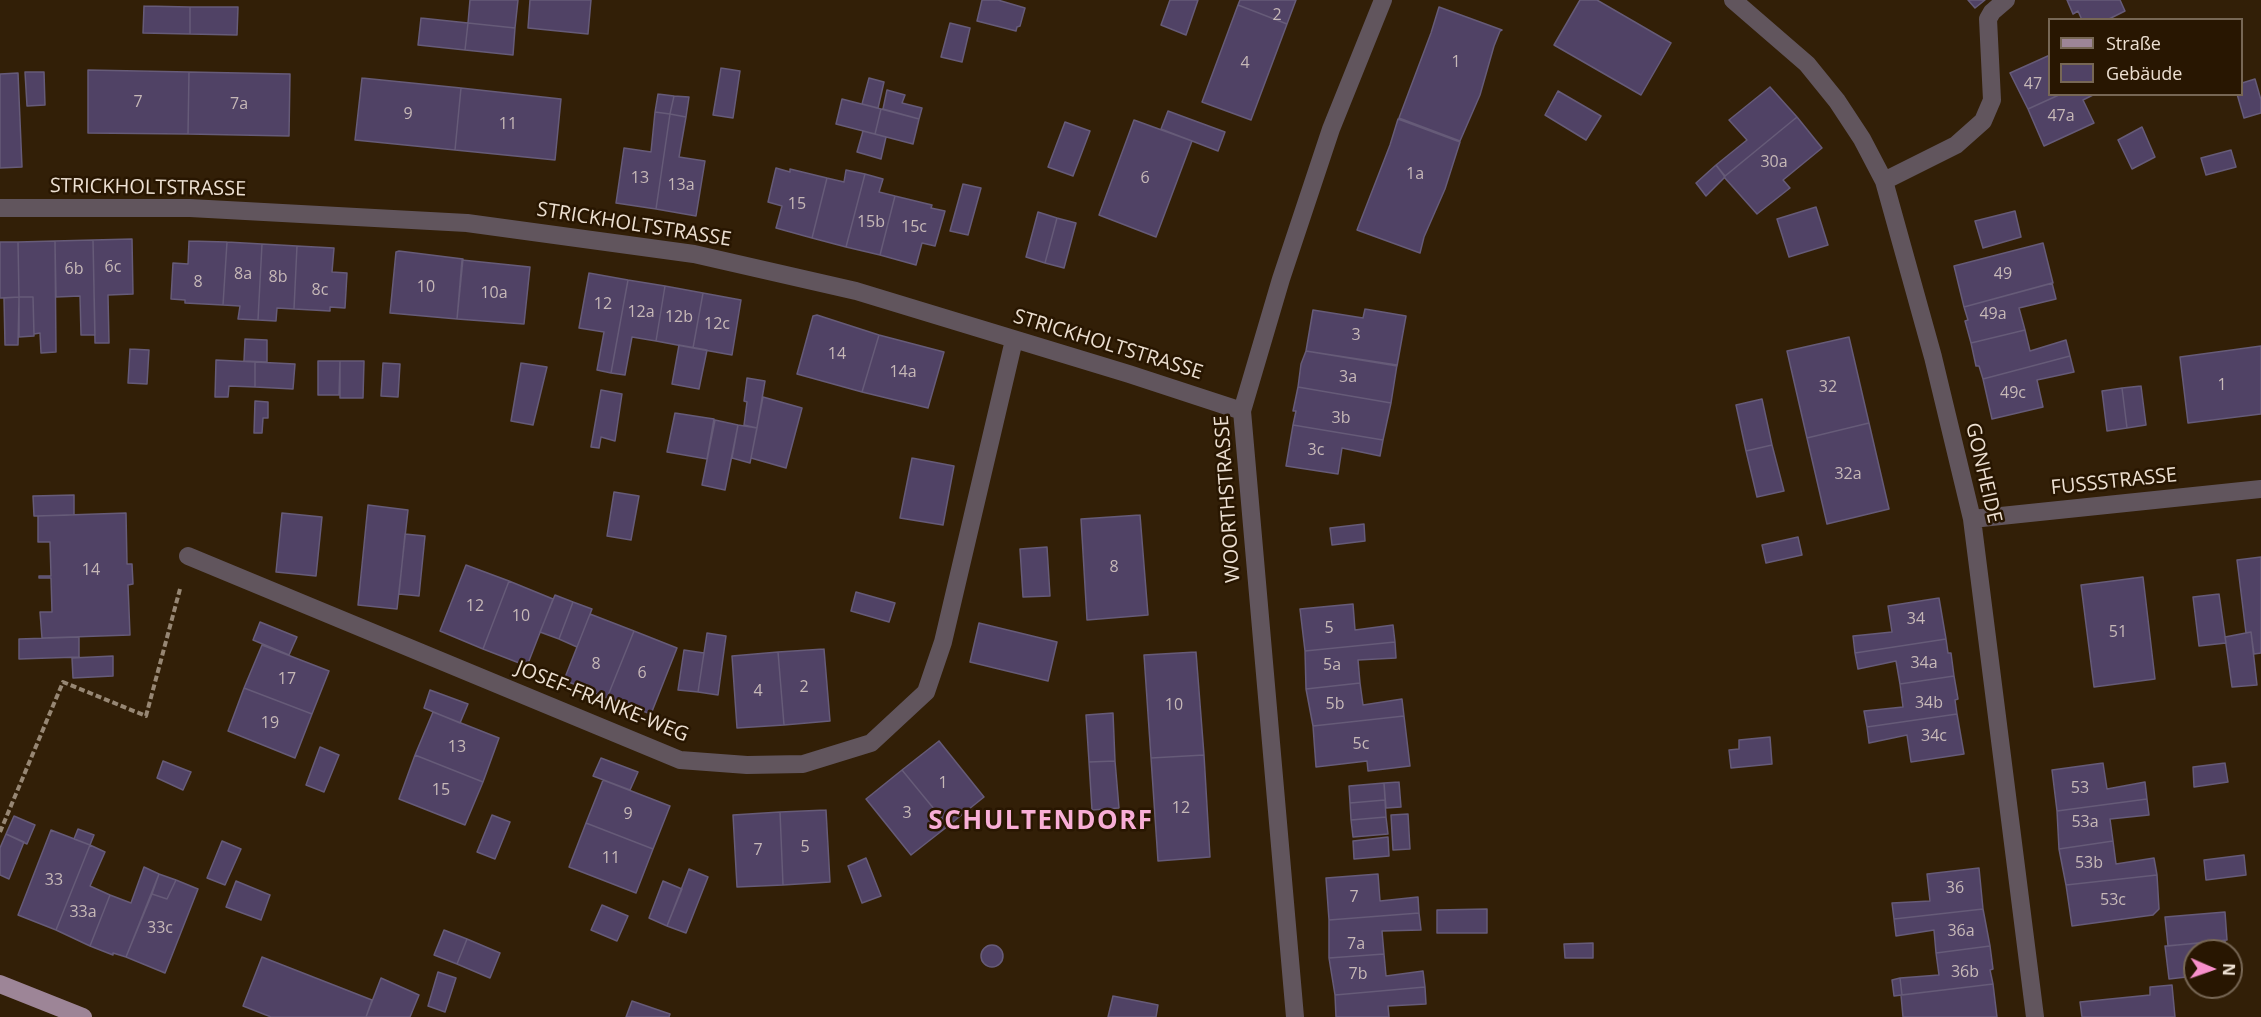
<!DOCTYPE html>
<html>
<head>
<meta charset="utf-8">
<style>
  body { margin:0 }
  #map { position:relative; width:2261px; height:1017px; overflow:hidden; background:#321f07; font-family:"Open Sans",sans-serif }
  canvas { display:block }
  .legend { position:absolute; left:2048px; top:18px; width:195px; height:78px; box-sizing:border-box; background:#281601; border:2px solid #776755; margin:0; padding:8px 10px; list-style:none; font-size:18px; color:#ede0d2 }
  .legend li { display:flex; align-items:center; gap:12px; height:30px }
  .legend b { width:30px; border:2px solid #776755 }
  .north { position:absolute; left:2183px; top:939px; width:60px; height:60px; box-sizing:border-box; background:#281601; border:2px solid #776755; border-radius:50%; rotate:92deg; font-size:16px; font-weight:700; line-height:24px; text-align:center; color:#ede0d2 }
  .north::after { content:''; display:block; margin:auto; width:21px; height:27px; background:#f890cb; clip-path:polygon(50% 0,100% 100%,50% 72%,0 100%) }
</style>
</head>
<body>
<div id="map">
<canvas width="2261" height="1017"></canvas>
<ul class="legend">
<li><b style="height:8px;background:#9d8597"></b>Straße</li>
<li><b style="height:16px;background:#504265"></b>Gebäude</li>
</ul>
<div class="north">N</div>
</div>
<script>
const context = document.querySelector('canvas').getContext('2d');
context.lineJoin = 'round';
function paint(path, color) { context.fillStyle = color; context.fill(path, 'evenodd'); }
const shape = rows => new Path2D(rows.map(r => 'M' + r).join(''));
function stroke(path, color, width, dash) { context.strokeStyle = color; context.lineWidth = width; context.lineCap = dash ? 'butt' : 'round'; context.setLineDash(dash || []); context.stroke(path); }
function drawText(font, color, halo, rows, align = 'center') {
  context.font = font + ' "Open Sans",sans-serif'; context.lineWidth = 5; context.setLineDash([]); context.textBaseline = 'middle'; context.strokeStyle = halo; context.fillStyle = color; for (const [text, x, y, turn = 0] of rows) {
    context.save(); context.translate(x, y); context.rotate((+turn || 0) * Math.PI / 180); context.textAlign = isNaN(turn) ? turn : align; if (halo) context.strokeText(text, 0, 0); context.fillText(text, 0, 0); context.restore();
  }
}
const building = shape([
  [470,0,518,0,515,28,468,23,470,0],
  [530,0,591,0,588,34,528,28,530,0],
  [982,0,998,0,1025,8,1020,26,1017,27,1016,31,977,21,982,0],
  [1170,0,1198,0,1186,35,1161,25,1170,0],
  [1240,0,1296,0,1287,24,1238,5,1240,0],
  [1580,0,1597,0,1671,43,1641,95,1554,45,1580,0],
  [1968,0,1985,0,1975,8,1968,0],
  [2067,0,2120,0,2125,11,2107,20,2082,20,2078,11,2073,14,2067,0],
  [1238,5,1287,24,1251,120,1202,102,1238,5],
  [144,6,190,7,190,34,143,33,144,6],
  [190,7,238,7,237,35,190,34,190,7],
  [1439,7,1502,30,1500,31,1494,46,1480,95,1460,141,1399,118,1431,33,1439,7],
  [421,18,468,23,465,50,418,45,421,18],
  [468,23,515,28,513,55,465,50,468,23],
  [950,23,970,28,962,62,941,57,950,23],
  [2050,55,2050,94,2061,94,2028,109,2010,73,2050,55],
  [721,68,740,71,733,118,713,115,721,68],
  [88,70,189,72,188,134,88,133,88,70],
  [25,72,44,72,45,105,27,106,25,72],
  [189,72,290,74,289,136,188,134,189,72],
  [18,73,22,167,0,168,0,74,18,73],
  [362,78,461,88,455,150,355,140,362,78],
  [869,78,884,82,878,108,862,104,869,78],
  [2255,79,2261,100,2261,113,2244,118,2237,94,2242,94,2242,83,2255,79],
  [1770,87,1797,117,1725,176,1716,165,1747,140,1729,120,1770,87],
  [461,88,561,99,555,160,455,150,461,88],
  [887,90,905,95,902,103,922,108,919,119,883,109,887,90],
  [1558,91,1601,116,1586,140,1545,115,1558,91],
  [658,94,674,96,670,114,655,112,658,94],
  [2061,94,2095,94,2083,100,2094,123,2044,146,2028,109,2061,94],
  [674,96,689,97,686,117,670,114,674,96],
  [842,99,881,109,875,134,836,124,842,99],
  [881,109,919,119,913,144,875,134,881,109],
  [1168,111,1225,132,1218,151,1161,129,1168,111],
  [655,112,670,114,656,209,616,203,624,148,651,152,655,112],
  [670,114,686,117,679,157,705,161,696,216,656,209,670,114],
  [1797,117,1822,148,1783,180,1790,188,1757,214,1724,177,1797,117],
  [1398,119,1460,142,1445,189,1424,237,1420,253,1357,230,1390,145,1398,119],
  [1134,120,1192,141,1156,237,1099,215,1134,120],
  [1065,122,1090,131,1073,176,1048,167,1065,122],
  [2142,127,2155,157,2132,169,2118,140,2142,127],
  [863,131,886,137,881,159,857,152,863,131],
  [2231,150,2236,167,2206,175,2201,158,2231,150],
  [1716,165,1725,177,1706,196,1696,183,1716,165],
  [776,168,790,172,790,169,827,178,812,238,776,228,782,206,768,202,776,168],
  [846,170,865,174,846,247,812,238,827,178,844,182,846,170],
  [865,174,883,179,879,192,895,196,880,255,846,247,865,174],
  [963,184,981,188,968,235,950,231,963,184],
  [895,196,932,205,931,208,945,211,935,246,922,243,916,265,880,255,895,196],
  [1816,207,1828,245,1789,257,1777,219,1816,207],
  [2015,211,2021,237,1983,248,1975,221,2015,211],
  [1038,212,1057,218,1045,263,1026,257,1038,212],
  [1057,218,1076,223,1064,268,1045,263,1057,218],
  [132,239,133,294,108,295,109,343,95,343,93,240,132,239],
  [93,240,95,335,81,335,80,296,56,297,55,241,93,240],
  [55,241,56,352,41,353,40,333,34,334,33,297,19,297,18,242,55,241],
  [189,241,227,242,223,305,185,303,185,300,171,299,173,263,188,264,189,241],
  [0,242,18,242,19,297,0,298,0,242],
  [227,242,262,244,258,320,238,319,240,306,223,305,227,242],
  [2043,243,2053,283,1964,307,1954,266,2043,243],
  [262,244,297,246,294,309,277,308,276,321,258,320,262,244],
  [297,246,334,248,332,272,347,273,345,308,330,307,330,311,294,309,297,246],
  [399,251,463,259,457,319,390,313,396,252,399,251],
  [462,260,530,267,524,324,457,319,462,260],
  [589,273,628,280,611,373,597,370,604,332,579,328,589,273],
  [628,280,665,286,656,341,632,337,625,375,611,373,628,280],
  [2052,283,2056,299,2019,308,2025,330,1971,343,1965,321,1968,320,1964,307,2052,283],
  [665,286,703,293,693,348,656,341,665,286],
  [703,293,741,300,732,355,693,348,703,293],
  [19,297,33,297,34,336,19,337,19,297],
  [19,297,18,345,5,345,4,298,19,297],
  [1365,309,1406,316,1397,366,1306,351,1313,310,1363,318,1365,309],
  [817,315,879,335,862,392,797,374,813,316,817,315],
  [2025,330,2030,351,2066,340,2070,356,1983,379,1979,366,1976,366,1971,343,2025,330],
  [879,335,944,352,928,408,862,392,879,335],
  [1849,337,1869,423,1807,438,1787,351,1849,337],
  [245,339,267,340,267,362,244,361,245,339],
  [679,345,707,350,699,389,672,384,679,345],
  [2261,346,2261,414,2188,423,2180,357,2261,346],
  [130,349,149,350,147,384,128,383,130,349],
  [1306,351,1397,365,1391,403,1298,387,1301,364,1306,351],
  [2070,356,2074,372,2037,380,2043,407,1992,419,1983,379,2070,356],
  [216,360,255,362,255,387,229,386,228,397,215,397,216,360],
  [318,361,340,361,339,395,318,395,318,361],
  [340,361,364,361,363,398,340,398,340,361],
  [255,362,295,364,293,389,255,387,255,362],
  [383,363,400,364,398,397,381,396,383,363],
  [521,363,547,367,533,425,511,421,521,363],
  [747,378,765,381,757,428,744,425,747,402,744,401,747,378],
  [2141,386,2146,425,2127,428,2122,388,2141,386],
  [1298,387,1391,403,1383,440,1293,425,1296,411,1293,411,1298,387],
  [2122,388,2127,428,2107,431,2102,391,2122,388],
  [601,390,622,394,615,441,601,437,599,448,591,447,601,390],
  [763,397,802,408,786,468,751,458,763,397],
  [1762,399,1772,445,1746,451,1736,405,1762,399],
  [255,401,268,402,268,418,263,418,262,433,254,433,255,401],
  [675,413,714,419,707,459,667,452,675,413],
  [715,420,738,425,725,490,702,485,715,420],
  [1869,423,1889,509,1827,524,1807,438,1869,423],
  [738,425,757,428,750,463,732,458,738,425],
  [1293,425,1383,440,1380,456,1342,448,1338,474,1286,466,1293,425],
  [1772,445,1784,491,1757,497,1746,451,1772,445],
  [912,458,954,466,943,525,900,518,912,458],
  [614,492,639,496,631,540,607,536,614,492],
  [74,495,74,515,34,516,33,496,74,495],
  [368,505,408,510,397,609,358,605,368,505],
  [126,513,127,564,132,564,133,584,128,585,130,635,42,638,40,612,52,612,51,578,39,578,39,576,51,576,50,542,38,542,38,516,126,513],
  [282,513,322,517,316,576,276,572,282,513],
  [1140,515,1148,615,1087,620,1081,519,1140,515],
  [1364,524,1365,541,1332,545,1330,528,1364,524],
  [405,534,425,536,419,596,399,594,405,534],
  [1798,537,1802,555,1766,563,1762,545,1798,537],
  [1047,547,1050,596,1023,597,1020,549,1047,547],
  [2261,557,2261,653,2254,654,2251,632,2246,633,2237,560,2261,557],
  [466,565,509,581,483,649,440,631,466,565],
  [2143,577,2155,679,2094,687,2081,585,2143,577],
  [509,581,553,599,527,666,483,649,509,581],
  [856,592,895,603,889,622,851,611,856,592],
  [2219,594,2226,643,2199,646,2193,597,2219,594],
  [555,595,573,602,559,639,540,632,555,595],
  [1939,598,1946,639,1855,653,1853,636,1892,632,1888,606,1939,598],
  [573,602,592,609,577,647,559,639,573,602],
  [1353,604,1355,630,1393,625,1395,642,1305,651,1300,609,1353,604],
  [590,614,634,631,607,698,564,680,590,614],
  [260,622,297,637,289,655,253,640,260,622],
  [979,623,1057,642,1048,681,970,662,979,623],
  [634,631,677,648,651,714,607,698,634,631],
  [2251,632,2257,685,2232,687,2225,637,2251,632],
  [707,633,726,636,718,695,698,692,707,633],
  [79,637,79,657,19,659,19,639,79,637],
  [1946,639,1948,653,1951,653,1954,676,1900,684,1896,661,1858,669,1855,653,1946,639],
  [1395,642,1396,658,1358,660,1360,683,1306,689,1305,651,1395,642],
  [262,645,329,671,312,714,244,688,262,645],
  [824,649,830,721,784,725,778,652,824,649],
  [684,650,704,653,698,692,678,690,684,650],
  [778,652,784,725,737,728,732,656,778,652],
  [1196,652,1204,755,1151,758,1144,655,1196,652],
  [113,656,113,676,73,678,72,658,113,656],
  [1954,676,1958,699,1955,700,1957,714,1867,727,1864,711,1903,707,1900,684,1954,676],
  [1360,683,1363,705,1402,699,1404,716,1313,726,1306,689,1360,683],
  [244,688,312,714,295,758,228,731,244,688],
  [430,690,468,704,460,723,424,708,430,690],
  [433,712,499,738,483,782,415,755,433,712],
  [1113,713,1115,761,1089,762,1086,715,1113,713],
  [1957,714,1964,754,1911,762,1907,735,1869,743,1867,727,1957,714],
  [1404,716,1410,766,1368,771,1367,761,1316,767,1313,726,1404,716],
  [1770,737,1772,764,1731,768,1729,750,1739,749,1739,740,1770,737],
  [939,741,984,797,948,826,902,770,939,741],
  [320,747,339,755,324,792,306,785,320,747],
  [415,755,483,782,465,825,399,799,415,755],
  [1204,755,1210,857,1158,861,1151,758,1204,755],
  [601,758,638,772,630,790,593,776,601,758],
  [163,761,191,772,183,790,157,778,163,761],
  [1115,761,1119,808,1092,810,1089,762,1115,761],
  [2103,763,2107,789,2145,782,2147,799,2057,811,2052,770,2103,763],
  [2225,763,2228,782,2194,787,2193,767,2225,763],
  [902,770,948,826,911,855,866,799,902,770],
  [603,780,670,806,653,849,586,823,603,780],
  [1399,782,1401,807,1386,808,1384,783,1399,782],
  [1384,783,1385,800,1350,803,1349,786,1384,783],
  [2147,799,2149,815,2110,819,2113,841,2059,849,2057,811,2147,799],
  [1385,800,1386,817,1351,820,1350,803,1385,800],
  [826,810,830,882,783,885,780,812,826,810],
  [780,812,783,885,737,887,733,815,780,812],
  [1408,814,1410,849,1393,850,1391,815,1408,814],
  [492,815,510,822,495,859,477,852,492,815],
  [14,816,35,825,27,844,6,834,14,816],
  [1386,817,1388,834,1353,837,1351,820,1386,817],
  [586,823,653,849,636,893,569,867,586,823],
  [78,829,94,835,90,845,74,839,78,829],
  [51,830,90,845,56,930,18,915,51,830],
  [6,834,24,842,9,879,0,875,0,848,6,834],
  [1388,837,1389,856,1354,859,1353,841,1388,837],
  [222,841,241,849,225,885,207,878,222,841],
  [2113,841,2116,864,2154,858,2157,875,2066,885,2059,849,2113,841],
  [90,845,105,852,90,886,110,895,90,946,56,930,90,845],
  [2244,855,2246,875,2206,880,2204,860,2244,855],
  [866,858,881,896,862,903,848,866,866,858],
  [144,867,159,874,126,957,113,953,113,955,90,946,110,895,131,903,144,867],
  [1979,868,1983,909,1894,919,1892,903,1930,901,1927,874,1979,868],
  [689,869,708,877,686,933,667,926,689,869],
  [159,874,176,880,167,899,152,894,159,874],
  [1378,874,1380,901,1418,897,1419,913,1329,920,1326,878,1378,874],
  [2157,875,2159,909,2153,915,2072,926,2066,885,2157,875],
  [176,880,198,889,165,973,126,957,152,894,167,899,176,880],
  [236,881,270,895,261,920,226,907,236,881],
  [663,881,682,889,667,926,649,918,663,881],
  [602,905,628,916,617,941,591,930,602,905],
  [1487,909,1487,933,1437,933,1437,910,1487,909],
  [1983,909,1990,946,1936,953,1934,930,1896,936,1894,919,1983,909],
  [2225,912,2227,940,2168,946,2165,917,2225,912],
  [1419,913,1421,930,1382,931,1384,954,1329,958,1329,920,1419,913],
  [444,930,467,939,457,964,434,955,444,930],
  [467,939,500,953,490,978,457,964,467,939],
  [2225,941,2226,951,2195,951,2195,976,2169,979,2165,946,2225,941],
  [1593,943,1593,958,1565,958,1564,944,1593,943],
  '981 956a11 11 0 1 1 22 0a11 11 0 1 1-22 0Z',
  [1990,946,1993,969,1990,970,1993,984,1902,995,1900,978,1939,975,1936,953,1990,946],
  [1384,954,1386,976,1423,971,1425,987,1335,995,1329,958,1384,954],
  [262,957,372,1000,366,1017,271,1017,243,1006,262,957],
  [438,972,456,978,445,1012,428,1006,438,972],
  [381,978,419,995,410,1017,366,1017,381,978],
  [1900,978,1902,995,1894,996,1892,980,1900,978],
  [1993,984,1997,1017,1903,1017,1901,995,1993,984],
  [2172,985,2175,1017,2082,1017,2080,1002,2150,995,2150,987,2172,985],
  [1425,987,1426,1004,1388,1006,1389,1017,1336,1017,1335,995,1425,987],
  [1113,996,1158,1005,1156,1017,1108,1017,1113,996],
  [632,1001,670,1014,669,1017,626,1017,632,1001]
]);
paint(building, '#504265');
stroke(building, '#665b78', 1.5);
stroke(shape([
  [0,832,63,682,146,716,180,589]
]), '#978774', 4, [6, 3]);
stroke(shape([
  [1733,0,1807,64,1837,101,1862,139,1884,181,1933,357,1972,519,2035,1017],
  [1884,181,1956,145,1983,121,1992,100,1988,19,1992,12,2006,0],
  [0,208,190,208,467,223,694,254,856,291,1129,374,1242,411],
  [1972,519,2261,489],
  [188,556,680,760,747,765,803,764,871,743,926,692,943,642,1014,340],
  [1295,1017,1242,411,1281,279,1331,129,1383,0]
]), '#61555d', 18);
stroke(shape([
  [0,984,83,1017]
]), '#9d8597', 18);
drawText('16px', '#c6b8b7', null, [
  ["2",1277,15],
  ["1",1456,62],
  ["4",1245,63],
  ["47",2033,84],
  ["7",138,102],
  ["7a",239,104],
  ["9",408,114],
  ["47a",2061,116],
  ["11",508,124],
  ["30a",1774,162],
  ["1a",1415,174],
  ["13",640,178],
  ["6",1145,178],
  ["13a",681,185],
  ["15",797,204],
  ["15b",871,222],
  ["15c",914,227],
  ["6c",113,267],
  ["6b",74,269],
  ["8a",243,274],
  ["49",2003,274],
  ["8b",278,277],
  ["8",198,282],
  ["10",426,287],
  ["8c",320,290],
  ["10a",494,293],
  ["12",603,304],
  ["12a",641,312],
  ["49a",1993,314],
  ["12b",679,317],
  ["12c",717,324],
  ["3",1356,335],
  ["14",837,354],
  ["14a",903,372],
  ["3a",1348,377],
  ["1",2222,385],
  ["32",1828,387],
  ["49c",2013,393],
  ["3b",1341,418],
  ["3c",1316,450],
  ["32a",1848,474],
  ["8",1114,567],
  ["14",91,570],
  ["12",475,606],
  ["10",521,616],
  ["34",1916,619],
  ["5",1329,628],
  ["51",2118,632],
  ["34a",1924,663],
  ["8",596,664],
  ["5a",1332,665],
  ["6",642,673],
  ["17",287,679],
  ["2",804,687],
  ["4",758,691],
  ["34b",1929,703],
  ["5b",1335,704],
  ["10",1174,705],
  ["19",270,723],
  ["34c",1934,736],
  ["5c",1361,744],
  ["13",457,747],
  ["1",943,783],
  ["53",2080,788],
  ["15",441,790],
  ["12",1181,808],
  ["3",907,813],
  ["9",628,814],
  ["53a",2085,822],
  ["5",805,847],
  ["7",758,850],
  ["11",611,858],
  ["53b",2089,863],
  ["33",54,880],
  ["36",1955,888],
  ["7",1354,897],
  ["53c",2113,900],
  ["33a",83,912],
  ["33c",160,928],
  ["36a",1961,931],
  ["7a",1356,944],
  ["36b",1965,972],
  ["7b",1358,974]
]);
drawText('20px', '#ede0d2', '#281601', [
  ["STRICKHOLTSTRASSE",148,188,1],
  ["STRICKHOLTSTRASSE",634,225,9],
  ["STRICKHOLTSTRASSE",1108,345,17],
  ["GONHEIDE",1983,473,77],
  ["FUSSSTRASSE",2114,482,-6],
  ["WOORTHSTRASSE",1228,499,-94],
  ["JOSEF-FRANKE-WEG",602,702,22]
]);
context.letterSpacing = '1.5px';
drawText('bold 26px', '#f8aed6', '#281601', [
  ["SCHULTENDORF",1041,822]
]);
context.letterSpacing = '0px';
</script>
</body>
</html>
